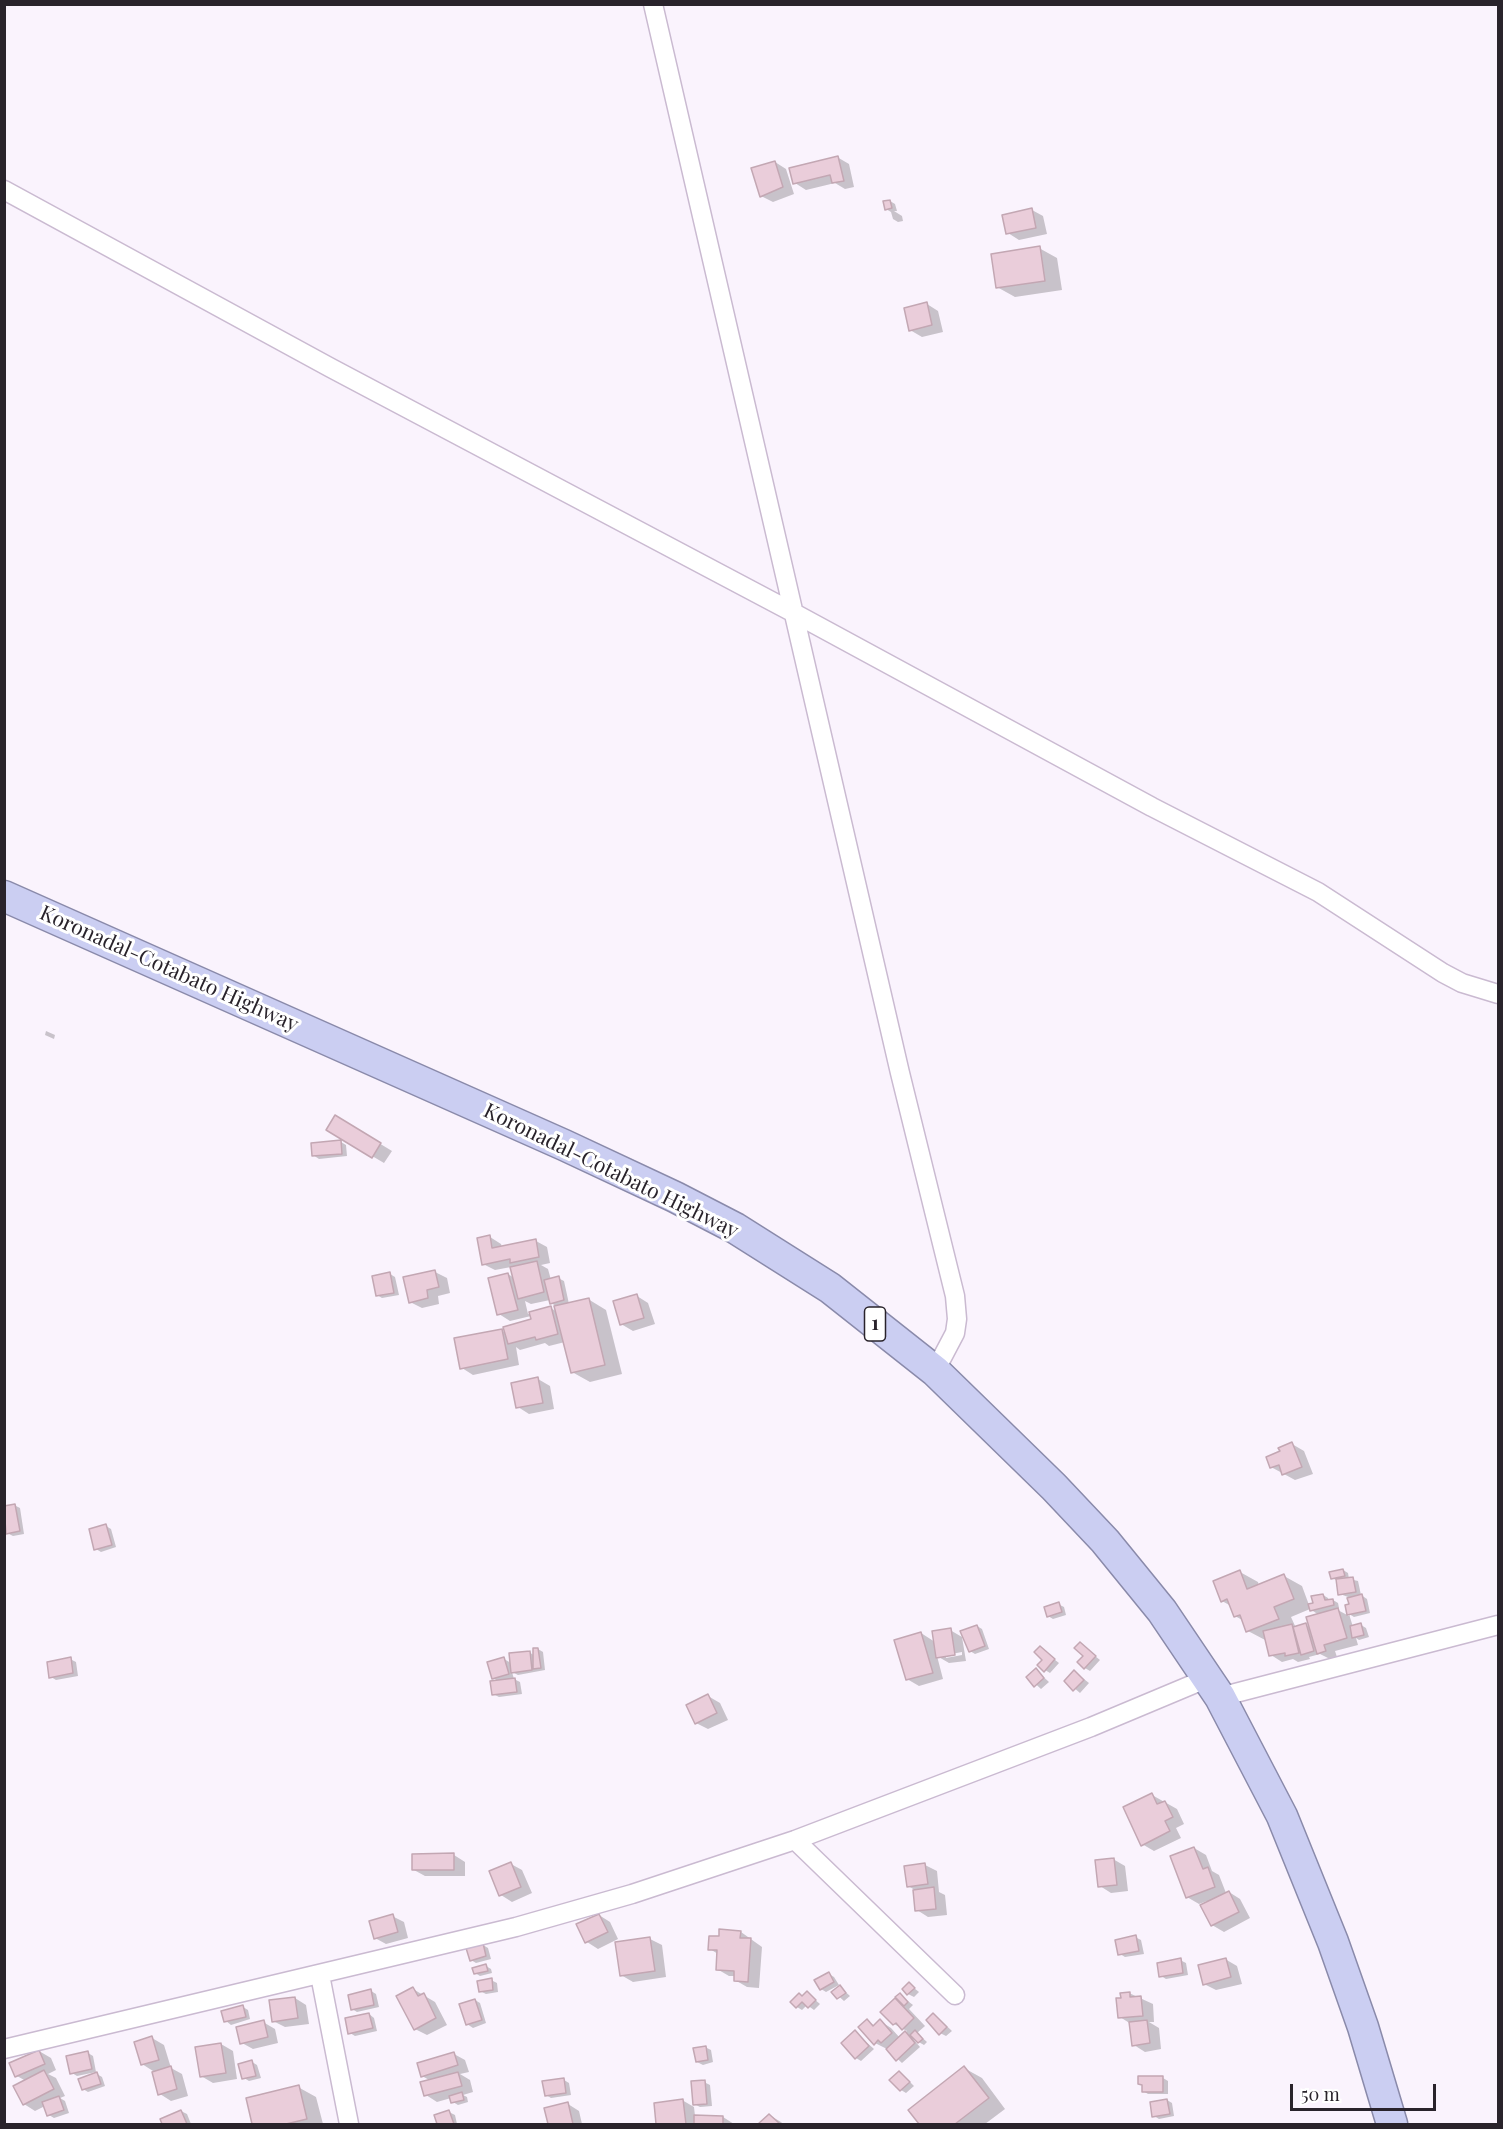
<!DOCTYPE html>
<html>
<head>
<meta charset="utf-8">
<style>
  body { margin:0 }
  #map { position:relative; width:1503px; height:2129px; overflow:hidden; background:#faf3fd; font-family:"Playfair Display",serif }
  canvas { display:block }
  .frame { position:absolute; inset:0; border:6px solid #29232b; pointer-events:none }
  .scale { position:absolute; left:1290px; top:2084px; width:146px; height:27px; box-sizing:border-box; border:3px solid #29232b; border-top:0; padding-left:8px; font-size:18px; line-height:21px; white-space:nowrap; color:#29232b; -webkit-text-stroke:4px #fff; paint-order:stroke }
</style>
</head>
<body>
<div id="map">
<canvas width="1503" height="2129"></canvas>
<div class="frame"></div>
<div class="scale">50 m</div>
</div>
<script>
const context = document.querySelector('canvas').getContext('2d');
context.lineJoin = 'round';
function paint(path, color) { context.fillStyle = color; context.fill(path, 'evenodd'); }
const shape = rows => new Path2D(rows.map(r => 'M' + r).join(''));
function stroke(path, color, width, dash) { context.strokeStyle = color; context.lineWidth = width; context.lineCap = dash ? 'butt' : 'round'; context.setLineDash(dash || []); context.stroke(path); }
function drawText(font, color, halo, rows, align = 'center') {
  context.font = font + ' "Playfair Display",serif'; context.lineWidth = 6; context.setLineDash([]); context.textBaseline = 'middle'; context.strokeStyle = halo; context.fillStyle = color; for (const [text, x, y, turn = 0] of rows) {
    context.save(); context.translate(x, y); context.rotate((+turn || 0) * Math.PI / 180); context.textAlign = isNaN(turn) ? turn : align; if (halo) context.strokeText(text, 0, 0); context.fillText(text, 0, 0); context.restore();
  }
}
paint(shape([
  [837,157,849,164,854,187,845,189,835,183,806,190,795,183],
  [775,162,786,169,794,194,773,202,761,196],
  [890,201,895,204,897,211,894,211,902,216,903,221,898,222,893,219,891,212,886,209],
  [1032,210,1043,216,1047,234,1019,240,1008,233],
  [1039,248,1057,258,1062,290,1015,297,997,287],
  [927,304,938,311,943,332,922,337,910,330],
  [46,1031,55,1035,54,1039,45,1035],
  [336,1117,392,1151,384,1163,328,1130],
  [341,1142,346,1145,347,1156,319,1159,313,1155],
  [490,1237,501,1244,502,1247,536,1241,547,1247,550,1263,541,1265,548,1269,551,1280,558,1278,564,1281,569,1304,588,1299,606,1310,622,1374,590,1382,572,1372,565,1342,549,1346,545,1343,520,1350,516,1347,519,1365,473,1375,462,1368,502,1331,506,1333,533,1321,531,1316,510,1321,499,1314,508,1274,514,1278,511,1267,495,1270,483,1264],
  [550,1300,551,1303,556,1306,557,1312,551,1308,528,1314,525,1301,531,1304],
  [435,1272,447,1278,450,1293,438,1296,439,1304,422,1308,410,1302],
  [390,1274,395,1277,399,1295,382,1298,377,1295],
  [637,1296,648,1303,655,1324,633,1331,621,1324],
  [538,1379,550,1386,554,1409,529,1414,518,1407],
  [1292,1444,1304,1451,1313,1474,1295,1480,1271,1467,1282,1452],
  [14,1505,20,1508,24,1534,13,1536,7,1533,4,1507],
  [106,1526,111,1529,116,1547,101,1552,96,1549],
  [1343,1570,1348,1573,1349,1579,1358,1581,1361,1595,1367,1599,1370,1613,1354,1617,1349,1614,1353,1627,1361,1625,1366,1628,1369,1637,1359,1640,1356,1638,1358,1645,1335,1651,1337,1657,1330,1659,1320,1654,1309,1657,1310,1659,1298,1662,1293,1659,1282,1662,1271,1655,1267,1641,1248,1631,1244,1621,1235,1616,1231,1606,1222,1601,1240,1572,1258,1582,1259,1586,1284,1576,1302,1586,1309,1605,1315,1604,1323,1595,1328,1598,1329,1601,1333,1600,1338,1603,1339,1608,1336,1609,1349,1616,1347,1606,1350,1606,1348,1597,1340,1594,1338,1581,1332,1578],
  [1310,1609,1319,1615,1311,1628,1305,1625,1296,1628,1291,1617],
  [1058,1604,1064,1607,1066,1615,1053,1619,1048,1616],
  [977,1626,982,1629,989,1649,975,1654,970,1651],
  [950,1630,962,1637,966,1661,949,1663,937,1656,943,1679,919,1686,907,1679,921,1633,935,1642],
  [962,1652,962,1655,946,1658,946,1655],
  [1080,1644,1100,1660,1090,1671,1085,1668,1085,1656],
  [1040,1648,1059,1663,1050,1673,1045,1670],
  [538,1649,543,1652,545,1670,518,1675,512,1672,514,1679,520,1682,522,1694,499,1697,493,1694,498,1681,493,1678,504,1659,511,1663,529,1652,535,1656],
  [70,1659,76,1662,78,1676,56,1680,51,1677],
  [1036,1670,1049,1682,1041,1689,1028,1677],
  [1075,1672,1089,1683,1080,1693,1066,1681],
  [708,1696,720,1703,728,1720,708,1729,696,1723],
  [1152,1795,1177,1809,1184,1824,1176,1828,1181,1838,1154,1851,1142,1844],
  [1194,1848,1206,1855,1212,1871,1219,1875,1226,1893,1229,1892,1240,1899,1250,1918,1224,1932,1212,1925,1207,1901,1199,1904,1187,1897],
  [454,1855,465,1862,465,1876,425,1876,414,1870],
  [1113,1859,1125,1866,1128,1891,1111,1893,1100,1886],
  [511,1864,522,1870,532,1893,512,1902,501,1895],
  [925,1865,937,1871,939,1892,945,1895,947,1915,928,1917,917,1910,915,1890,908,1886],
  [599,1915,610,1922,618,1939,598,1949,587,1942],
  [392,1916,404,1922,408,1938,386,1944,375,1938],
  [741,1932,762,1947,759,1988,747,1987,735,1980,736,1976,729,1976,717,1969,718,1954,710,1949,720,1938],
  [1135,1937,1141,1940,1144,1954,1125,1957,1120,1954],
  [650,1939,662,1945,666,1977,633,1982,621,1975],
  [483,1945,488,1948,491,1959,476,1963,471,1960],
  [1225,1959,1237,1966,1242,1984,1216,1990,1204,1984],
  [1180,1960,1186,1963,1188,1975,1166,1979,1161,1976],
  [486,1966,491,1969,492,1973,480,1976,475,1973],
  [829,1974,834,1977,839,1985,826,1992,821,1989],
  [491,1980,497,1983,498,1992,486,1994,480,1991],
  [909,1984,919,1992,914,1997,908,1994],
  [840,1987,850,1996,844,2001,834,1992],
  [413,1989,435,2002,447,2025,427,2035,415,2029],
  [371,1991,376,1994,379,2007,357,2012,352,2009],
  [807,1993,820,2004,814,2010,807,2005,802,2010,797,2007],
  [1129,1993,1153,2004,1154,2022,1149,2022,1159,2028,1161,2049,1145,2052,1134,2045,1131,2024,1120,2017],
  [900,1995,913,2005,909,2009,925,2026,917,2033,927,2042,924,2045,913,2039,920,2047,902,2063,887,2049,875,2043,867,2021,875,2026,880,2021,891,2028,900,2038,907,2031,894,2024,882,2012,895,2000,902,2004],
  [295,1998,306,2005,309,2024,285,2027,273,2021],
  [475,2000,480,2003,486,2023,473,2028,467,2024],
  [243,2007,248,2010,250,2019,231,2025,226,2021],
  [369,2014,374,2018,377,2031,355,2036,350,2033],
  [934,2014,952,2031,946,2036,940,2033],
  [263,2022,275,2029,278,2043,253,2049,242,2043],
  [855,2032,874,2049,861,2061,856,2058],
  [152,2038,164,2045,171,2068,182,2074,188,2096,171,2101,160,2094,153,2071,142,2064],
  [221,2044,233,2051,237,2079,213,2083,201,2076],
  [705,2047,711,2050,713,2062,703,2065,697,2062],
  [39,2051,51,2058,56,2070,48,2074,56,2078,65,2096,60,2098,65,2101,69,2113,54,2118,49,2115,45,2106,35,2111,24,2104,26,2081,17,2076],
  [88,2053,93,2056,96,2072,77,2076,72,2073],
  [454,2054,465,2060,469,2072,460,2074,470,2080,473,2092,463,2095,467,2097,468,2102,458,2105,453,2102,451,2098,437,2102,426,2095,431,2081,422,2076],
  [252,2062,257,2065,261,2078,249,2081,244,2078],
  [964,2068,982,2078,1005,2109,985,2124,921,2124,910,2111],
  [900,2072,914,2086,906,2093,901,2090],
  [97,2074,102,2077,105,2086,88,2092,83,2089],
  [1163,2078,1168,2081,1168,2094,1148,2094,1143,2091,1143,2086,1139,2084],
  [564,2080,569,2083,571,2095,551,2098,546,2095],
  [704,2082,710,2085,712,2106,700,2107,694,2104],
  [298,2087,316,2097,323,2124,254,2124,248,2099],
  [682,2100,694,2107,695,2116,723,2117,734,2124,658,2124,655,2104],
  [1167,2100,1172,2103,1174,2116,1159,2119,1154,2116],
  [568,2104,579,2111,582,2124,550,2124,546,2109],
  [181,2111,187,2114,191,2124,164,2124,162,2119],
  [449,2112,455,2115,457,2124,439,2124,436,2116],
  [769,2115,781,2122,783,2124,760,2124]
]), '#0003');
const building = shape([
  [838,156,844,181,832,183,830,175,793,184,789,168,838,156],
  [775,161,783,187,760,197,751,168,775,161],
  [890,200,892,208,885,210,883,201,890,200],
  [1032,208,1036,228,1006,234,1002,215,1032,208],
  [1040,246,1045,281,996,288,991,254,1040,246],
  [927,302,932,325,909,331,904,308,927,302],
  [335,1115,381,1143,372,1158,326,1130,335,1115],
  [341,1140,342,1154,312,1156,311,1143,341,1140],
  [490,1235,492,1248,536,1239,539,1257,510,1263,510,1259,482,1265,477,1238,490,1235],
  [537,1261,544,1292,518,1299,510,1267,537,1261],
  [435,1270,439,1287,427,1290,428,1298,409,1303,403,1277,435,1270],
  [390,1272,394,1293,376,1296,372,1276,390,1272],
  [508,1273,518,1310,497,1315,488,1278,508,1273],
  [559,1276,564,1300,550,1304,544,1280,559,1276],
  [637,1294,644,1318,620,1325,613,1301,637,1294],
  [589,1298,605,1365,571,1373,554,1306,589,1298],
  [551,1306,558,1334,536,1340,535,1337,508,1344,503,1327,531,1319,529,1312,551,1306],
  [502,1329,508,1359,460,1369,454,1338,502,1329],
  [538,1377,543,1403,516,1408,511,1383,538,1377],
  [1292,1442,1302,1467,1282,1475,1279,1465,1270,1468,1266,1457,1280,1451,1278,1448,1292,1442],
  [15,1504,20,1531,6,1534,4,1506,15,1504],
  [106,1524,112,1545,94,1550,89,1529,106,1524],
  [1343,1569,1345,1576,1331,1579,1329,1572,1343,1569],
  [1240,1570,1247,1589,1284,1574,1294,1599,1274,1607,1279,1619,1246,1632,1240,1615,1234,1617,1227,1599,1221,1602,1213,1581,1240,1570],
  [1353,1577,1356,1592,1338,1595,1336,1579,1353,1577],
  [1323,1594,1325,1600,1333,1599,1334,1605,1310,1611,1308,1604,1313,1603,1311,1596,1323,1594],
  [1362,1594,1366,1611,1347,1615,1345,1605,1349,1604,1347,1598,1362,1594],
  [1059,1602,1062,1612,1047,1617,1044,1607,1059,1602],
  [1338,1608,1347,1638,1324,1645,1326,1651,1317,1654,1306,1617,1338,1608],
  [1306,1623,1314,1651,1301,1655,1293,1627,1306,1623],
  [1361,1623,1364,1635,1352,1638,1350,1626,1361,1623],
  [1292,1624,1299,1653,1285,1656,1285,1653,1269,1656,1263,1631,1292,1624],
  [977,1625,985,1646,969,1652,960,1631,977,1625],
  [951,1628,955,1655,936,1658,932,1631,951,1628],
  [921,1632,933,1673,906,1680,894,1640,921,1632],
  [1080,1642,1096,1656,1084,1669,1077,1662,1083,1656,1074,1648,1080,1642],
  [1040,1646,1055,1659,1044,1672,1037,1665,1042,1660,1034,1652,1040,1646],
  [533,1648,538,1648,541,1668,533,1669,533,1648],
  [530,1651,532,1670,511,1673,509,1653,530,1651],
  [71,1657,73,1673,49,1678,47,1662,71,1657],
  [504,1657,509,1674,492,1679,487,1662,504,1657],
  [1036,1668,1044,1678,1034,1687,1026,1677,1036,1668],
  [1074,1670,1084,1680,1073,1691,1064,1681,1074,1670],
  [515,1678,517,1692,492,1695,490,1681,515,1678],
  [708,1694,717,1713,695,1724,686,1705,708,1694],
  [1152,1793,1157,1804,1165,1801,1173,1817,1165,1821,1170,1831,1141,1846,1123,1807,1152,1793],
  [1194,1847,1203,1869,1208,1867,1215,1887,1186,1898,1170,1856,1194,1847],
  [454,1853,454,1870,412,1870,412,1854,454,1853],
  [1114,1858,1117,1885,1098,1887,1095,1860,1114,1858],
  [511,1862,521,1887,499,1896,489,1871,511,1862],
  [925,1863,928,1884,907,1887,904,1866,925,1863],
  [934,1887,936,1909,915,1911,913,1890,934,1887],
  [1229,1891,1239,1912,1211,1926,1200,1905,1229,1891],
  [393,1914,398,1932,374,1939,369,1921,393,1914],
  [599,1914,608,1932,585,1943,576,1924,599,1914],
  [719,1929,741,1931,740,1938,751,1938,748,1982,734,1981,734,1971,716,1970,717,1950,708,1950,709,1936,719,1936,719,1929],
  [1136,1935,1139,1951,1118,1955,1115,1940,1136,1935],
  [650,1937,655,1971,620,1976,615,1942,650,1937],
  [483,1943,486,1956,470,1961,466,1948,483,1943],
  [1181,1958,1183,1973,1159,1977,1157,1963,1181,1958],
  [1226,1958,1231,1977,1203,1985,1198,1965,1226,1958],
  [486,1964,488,1971,474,1974,472,1968,486,1964],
  [829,1972,834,1982,820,1990,814,1980,829,1972],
  [492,1978,493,1990,479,1992,477,1981,492,1978],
  [909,1982,915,1988,907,1995,902,1989,909,1982],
  [840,1985,846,1993,837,1999,831,1992,840,1985],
  [413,1987,418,1996,424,1993,436,2018,414,2030,396,1996,413,1987],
  [371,1989,374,2005,351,2010,348,1995,371,1989],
  [807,1991,816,2000,808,2008,802,2002,796,2008,790,2002,799,1993,802,1996,807,1991],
  [1130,1992,1130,1997,1141,1996,1143,2016,1118,2018,1116,1998,1121,1998,1120,1993,1130,1992],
  [900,1993,908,2002,904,2006,895,1997,900,1993],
  [295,1997,298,2018,272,2022,269,2000,295,1997],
  [895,1998,914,2018,902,2030,896,2023,893,2025,880,2012,895,1998],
  [475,1999,482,2020,466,2025,459,2004,475,1999],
  [243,2005,246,2017,224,2022,221,2011,243,2005],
  [369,2013,373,2028,348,2034,345,2018,369,2013],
  [933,2013,947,2027,939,2035,926,2020,933,2013],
  [867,2019,873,2026,880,2019,892,2033,881,2043,878,2040,874,2045,858,2027,867,2019],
  [264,2020,268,2037,240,2044,236,2027,264,2020],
  [1147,2020,1150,2043,1132,2046,1129,2022,1147,2020],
  [855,2030,869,2046,855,2059,841,2043,855,2030],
  [915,2030,923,2039,918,2043,910,2035,915,2030],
  [905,2031,915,2043,896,2061,886,2049,905,2031],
  [152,2036,159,2060,141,2065,134,2042,152,2036],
  [221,2043,226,2073,200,2077,195,2047,221,2043],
  [706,2046,708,2060,696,2062,693,2048,706,2046],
  [39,2050,45,2064,15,2077,9,2063,39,2050],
  [88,2051,92,2069,70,2074,66,2056,88,2051],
  [454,2052,458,2065,421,2077,417,2063,454,2052],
  [252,2060,256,2076,242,2079,238,2064,252,2060],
  [171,2066,177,2089,158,2095,152,2072,171,2066],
  [964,2066,989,2098,955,2124,919,2124,908,2110,964,2066],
  [44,2070,54,2089,23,2105,13,2086,44,2070],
  [899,2071,910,2082,900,2091,889,2080,899,2071],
  [97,2072,101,2084,82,2090,78,2079,97,2072],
  [458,2072,462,2086,424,2096,420,2082,458,2072],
  [1138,2076,1163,2076,1163,2092,1142,2092,1142,2085,1138,2084,1138,2076],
  [564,2078,566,2093,545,2096,542,2081,564,2078],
  [705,2080,707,2104,693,2105,691,2081,705,2080],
  [299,2085,307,2119,286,2124,252,2124,246,2098,299,2085],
  [462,2092,464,2100,451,2103,449,2096,462,2092],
  [59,2096,64,2110,47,2116,42,2102,59,2096],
  [683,2099,686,2124,656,2124,654,2103,683,2099],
  [1167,2099,1170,2114,1152,2117,1150,2102,1167,2099],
  [568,2102,573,2124,548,2124,544,2108,568,2102],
  [181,2110,187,2124,162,2124,160,2119,181,2110],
  [449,2110,454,2124,437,2124,434,2115,449,2110],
  [769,2114,780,2124,758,2124,769,2114],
  [694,2115,723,2116,723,2124,694,2124,694,2115]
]);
paint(building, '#eacdda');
stroke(building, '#c3a7b3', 1.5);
const minor = shape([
  [653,4,900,1073,955,1296,957,1319,955,1333,935,1371],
  [4,190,331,368,794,613,1152,807,1318,892,1443,973,1462,983,1498,994],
  [1220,1697,1498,1625],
  [795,1840,955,1995],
  [320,1975,349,2124],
  [4,2049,516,1927,632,1894,795,1840,1091,1727,1208,1678]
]);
const trunk = shape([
  [4,896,564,1145,675,1197,735,1228,830,1288,935,1371,1054,1487,1105,1541,1162,1611,1220,1697,1282,1816,1333,1942,1363,2027,1392,2124]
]);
stroke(minor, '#cabad1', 21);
stroke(trunk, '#8a8aaa', 33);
stroke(minor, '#fff', 18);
stroke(trunk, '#cbcef2', 30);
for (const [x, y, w] of [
  [875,1324,21]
]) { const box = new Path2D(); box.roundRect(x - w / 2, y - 17, w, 34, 4.5); context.fillStyle = '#fff'; context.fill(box); stroke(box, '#29232b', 1.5); }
drawText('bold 20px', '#29232b', null, [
  ["1",875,1324]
]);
drawText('21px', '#29232b', '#fff', [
  ["Koronadal-Cotabato Highway",169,969,24],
  ["Koronadal-Cotabato Highway",611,1171,26]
]);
</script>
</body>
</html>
